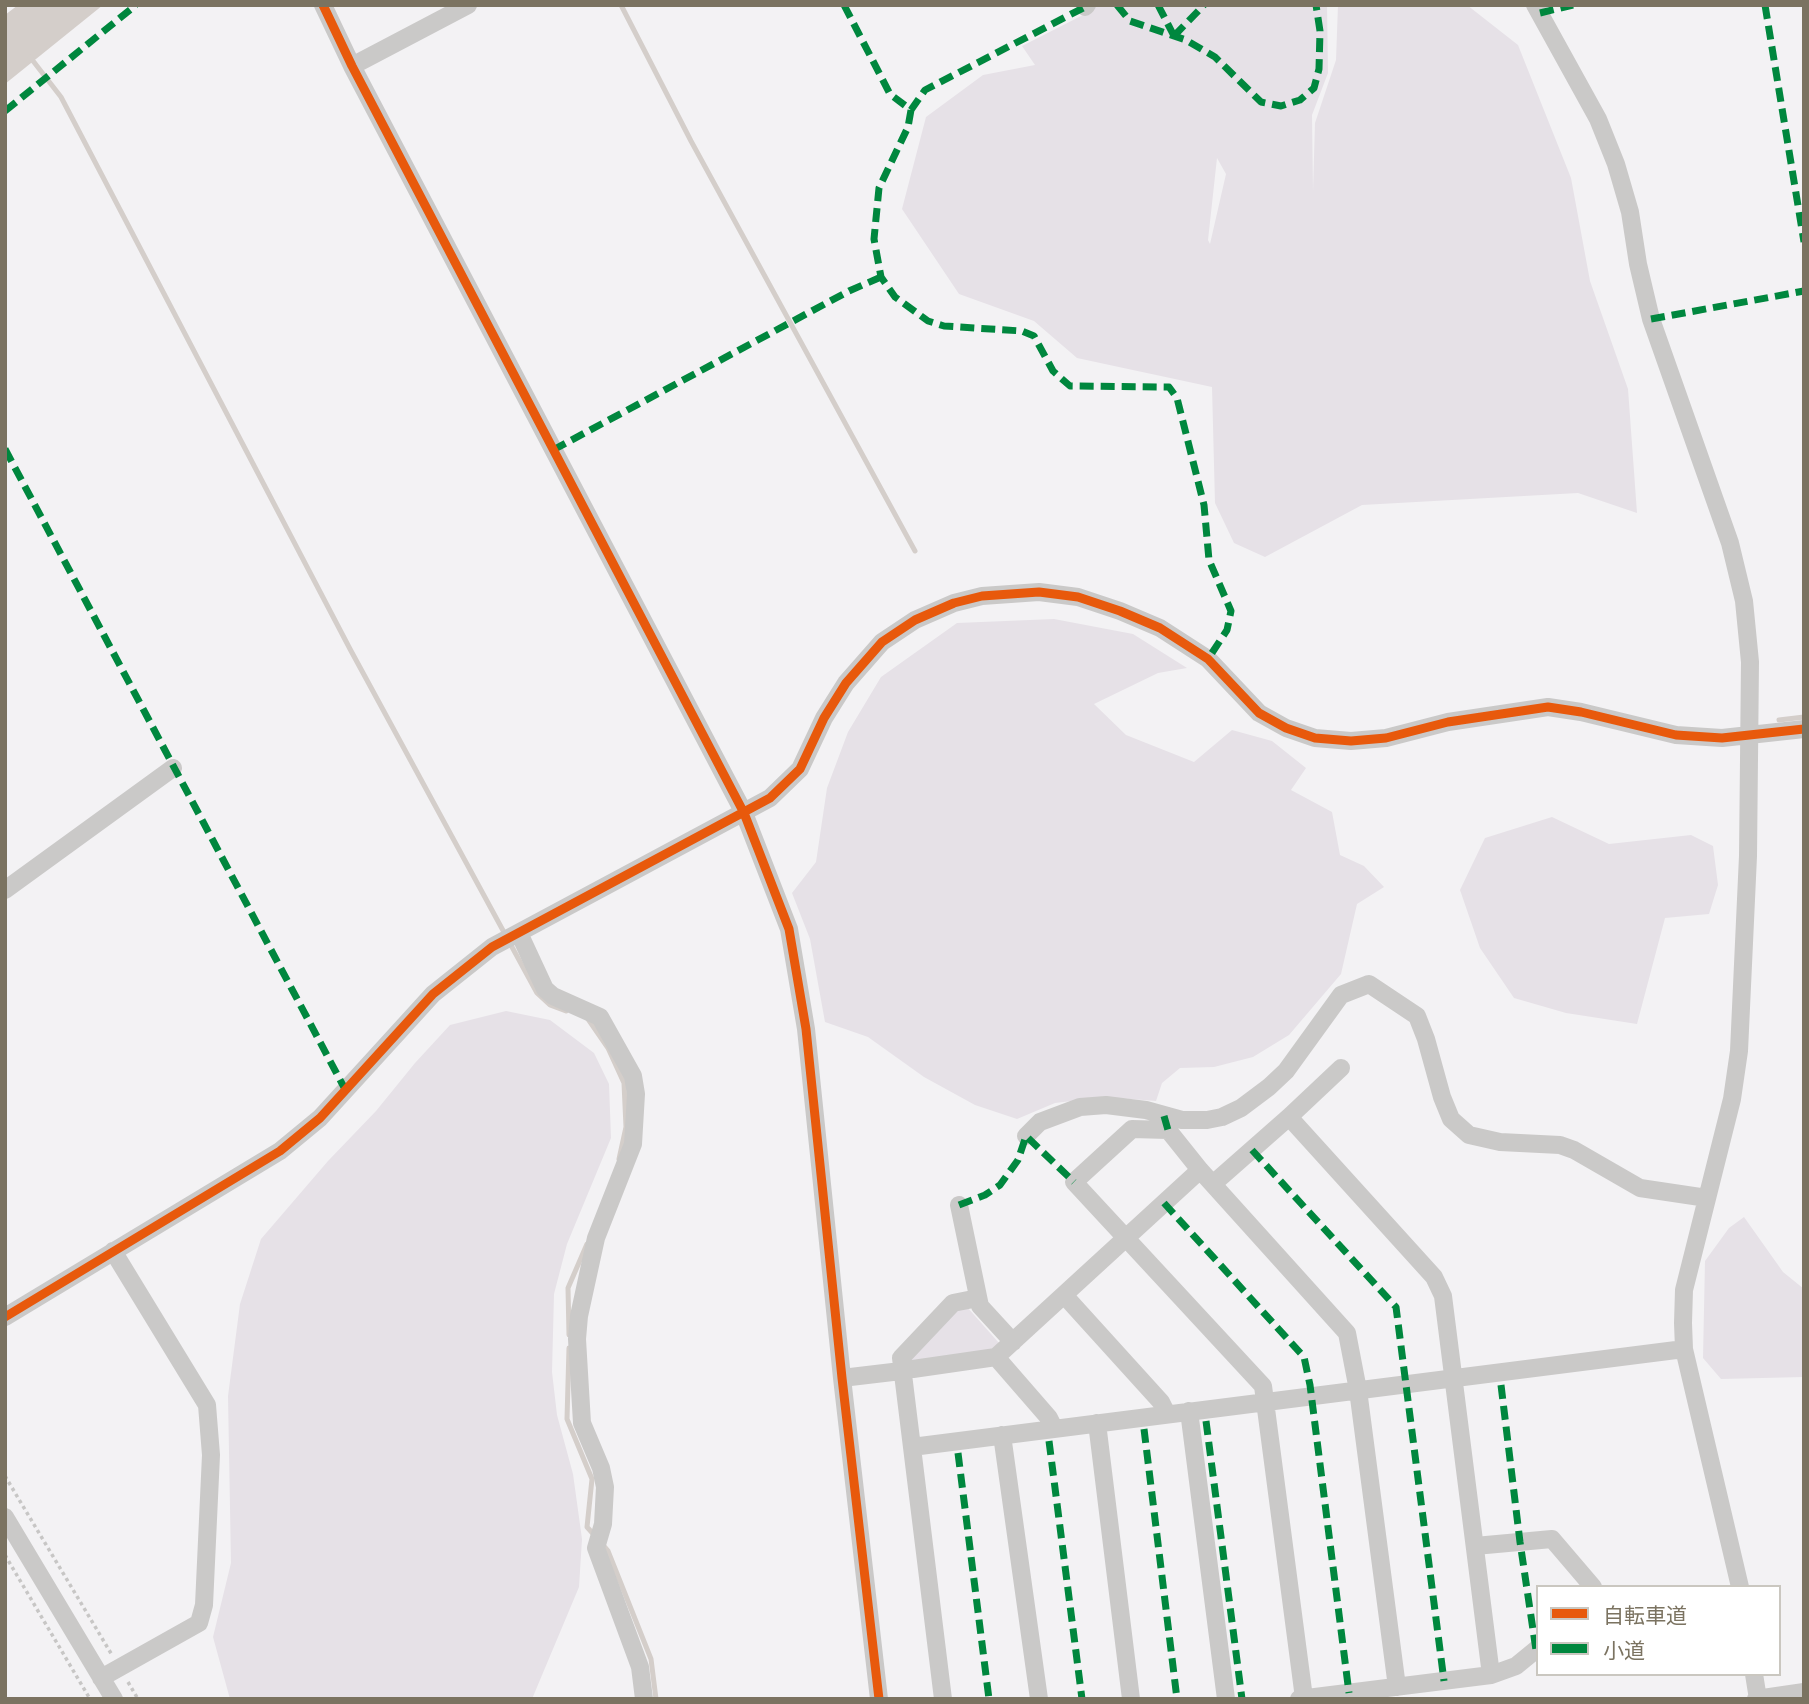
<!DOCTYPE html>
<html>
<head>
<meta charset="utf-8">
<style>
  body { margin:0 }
  #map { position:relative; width:1809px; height:1704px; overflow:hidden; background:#f3f2f4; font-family:Barlow,"Noto Sans JP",sans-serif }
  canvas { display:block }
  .frame { position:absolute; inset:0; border:7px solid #7b7361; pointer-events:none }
  .legend { position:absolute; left:1536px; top:1585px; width:245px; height:91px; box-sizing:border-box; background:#fff; border:2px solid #cac7c0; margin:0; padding:9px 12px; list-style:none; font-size:21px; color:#7b7361 }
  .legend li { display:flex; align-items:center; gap:14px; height:35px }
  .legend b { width:35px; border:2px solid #cac7c0 }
</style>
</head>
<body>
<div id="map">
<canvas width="1809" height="1704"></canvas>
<div class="frame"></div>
<ul class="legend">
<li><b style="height:9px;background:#e8590c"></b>自転車道</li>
<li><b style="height:9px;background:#00873e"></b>小道</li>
</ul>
</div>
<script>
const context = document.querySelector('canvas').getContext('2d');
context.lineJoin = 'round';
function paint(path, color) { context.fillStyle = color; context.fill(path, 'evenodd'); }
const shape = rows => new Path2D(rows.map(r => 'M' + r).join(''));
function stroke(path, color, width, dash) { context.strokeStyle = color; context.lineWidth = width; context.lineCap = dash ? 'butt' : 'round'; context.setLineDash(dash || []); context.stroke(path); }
paint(shape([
  [1081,5,1327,5,1328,73,1312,115,1313,191,1315,123,1336,60,1338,5,1467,5,1518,45,1571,178,1590,281,1628,389,1637,513,1578,493,1362,505,1265,557,1234,543,1215,503,1212,387,1077,358,1034,321,959,294,902,209,926,117,983,75,1035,65,1022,46,1085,14],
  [1217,158,1226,174,1210,244,1208,240],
  [1054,619,1133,634,1187,668,1158,673,1094,704,1126,735,1194,762,1232,730,1272,741,1306,768,1291,790,1332,812,1340,855,1364,866,1384,887,1357,904,1341,974,1289,1035,1253,1057,1214,1067,1180,1068,1162,1083,1156,1101,1105,1097,1055,1103,1017,1119,975,1105,924,1077,868,1037,825,1022,810,939,792,893,816,862,827,788,848,732,881,677,957,623],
  [1552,817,1609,844,1691,835,1713,846,1718,885,1709,914,1665,918,1637,1024,1566,1013,1514,998,1480,948,1460,890,1485,838],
  [506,1011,550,1020,594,1053,609,1084,611,1138,567,1244,554,1294,552,1372,557,1415,573,1474,582,1539,579,1587,532,1699,230,1699,213,1637,231,1563,228,1396,240,1304,261,1239,328,1161,376,1111,415,1063,450,1025],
  [1744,1217,1783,1272,1804,1289,1804,1377,1721,1379,1703,1358,1705,1261,1729,1228],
  [967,1307,999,1343,992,1351,909,1362,955,1308]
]), '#e6e1e7');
paint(shape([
  [18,5,103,5,5,84,5,15]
]), '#d4ceca');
stroke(shape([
  [621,5,691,141,915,551],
  [30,57,61,97,350,649,537,993,550,1005,566,1011],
  [1779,720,1804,717],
  [588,1019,608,1048,624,1083,626,1127,619,1159],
  [569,1335,568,1288,587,1244],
  [569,1348,567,1419,592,1479,587,1527,596,1537],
  [602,1544,608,1551,651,1659,656,1699]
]), '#d4ceca', 5);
stroke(shape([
  [5,1476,112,1655],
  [5,1555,90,1699],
  [128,1682,138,1699]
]), '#c7c6c5', 3.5, [3.5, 3.5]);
stroke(shape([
  [323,5,352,66,744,813,789,929,806,1029,842,1378,879,1699],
  [1535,5,1598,119,1616,164,1630,212,1638,264,1651,319,1730,543,1744,601,1750,662,1748,856,1739,1051,1732,1099,1684,1290,1683,1323,1684,1349,1740,1587],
  [1085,7,1087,5],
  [352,66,468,5],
  [5,890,173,768],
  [519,933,545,989,553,996,600,1017,633,1076,636,1094,633,1144,596,1238,579,1316,577,1339,582,1423,601,1468,605,1487,603,1524,596,1548,640,1667,644,1699],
  [1289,1117,1434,1277,1443,1296,1491,1675,1299,1699],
  [1026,1136,1040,1122,1080,1107,1106,1105,1146,1110,1182,1120,1207,1120,1222,1117,1241,1108,1269,1087,1286,1071,1341,995,1369,984,1417,1016,1426,1039,1442,1097,1451,1119,1469,1135,1500,1142,1560,1145,1574,1150,1640,1188,1707,1198],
  [1214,1183,1289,1117,1341,1068],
  [959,1205,980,1306,1013,1342],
  [1064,1295,1161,1402,1167,1414],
  [5,1317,280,1151,320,1118,433,994,492,947,770,798,800,769,824,718,846,683,882,642,915,620,954,603,982,596,1039,592,1078,597,1120,611,1160,628,1208,659,1259,713,1286,728,1315,738,1351,741,1386,738,1448,722,1548,707,1581,712,1676,735,1722,738,1804,729],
  [913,1369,996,1357],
  [842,1378,901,1371],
  [1189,1411,1226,1699],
  [1097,1423,1131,1699],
  [1054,1428,1049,1418,996,1357,1200,1170],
  [1002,1435,1039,1699],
  [912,1447,1684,1349],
  [5,1517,114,1699],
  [1475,1546,1552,1539,1593,1587],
  [1754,1674,1758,1699],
  [1491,1675,1516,1666,1538,1648],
  [101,1678,199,1623,204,1605,211,1455,207,1405,113,1251],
  [1304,1698,1263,1386,1074,1182,1132,1129,1168,1130,1200,1170,1347,1333,1358,1390,1397,1687],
  [943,1699,901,1358,953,1303,978,1298],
  [1756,1699,1804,1692]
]), '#cac9c8', 18);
stroke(shape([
  [844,5,890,94,911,110,925,90,1085,7],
  [1117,5,1130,21,1186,40,1215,57,1261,102,1281,106,1300,100,1314,88,1319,69,1320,31,1316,5],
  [1158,5,1174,36],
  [1765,5,1804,242],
  [1540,13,1573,5],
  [1174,36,1204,5],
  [911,110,908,127,879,188,874,239,881,277,895,297,928,321,944,326,1022,331,1034,336,1053,371,1070,386,1169,387,1177,398,1204,505,1209,560,1231,611,1227,630,1208,659],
  [5,111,136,5],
  [1651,319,1804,291],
  [5,449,346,1091],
  [553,450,849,291,881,277],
  [1164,1116,1168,1130],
  [1252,1150,1396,1307,1444,1681],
  [1164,1203,1304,1357,1310,1385,1349,1693],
  [959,1205,985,1195,1000,1185,1018,1160,1026,1136,1074,1182],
  [1501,1385,1520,1542,1536,1650],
  [1206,1421,1242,1699],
  [1144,1429,1177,1699],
  [1049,1441,1082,1699],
  [958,1453,989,1699]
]), '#00873e', 7, [14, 7]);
stroke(shape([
  [323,5,352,66,744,813,789,929,806,1029,842,1378,879,1699],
  [5,1317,280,1151,320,1118,433,994,492,947,770,798,800,769,824,718,846,683,882,642,915,620,954,603,982,596,1039,592,1078,597,1120,611,1160,628,1208,659,1259,713,1286,728,1315,738,1351,741,1386,738,1448,722,1548,707,1581,712,1676,735,1722,738,1804,729]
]), '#e8590c', 9);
</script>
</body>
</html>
